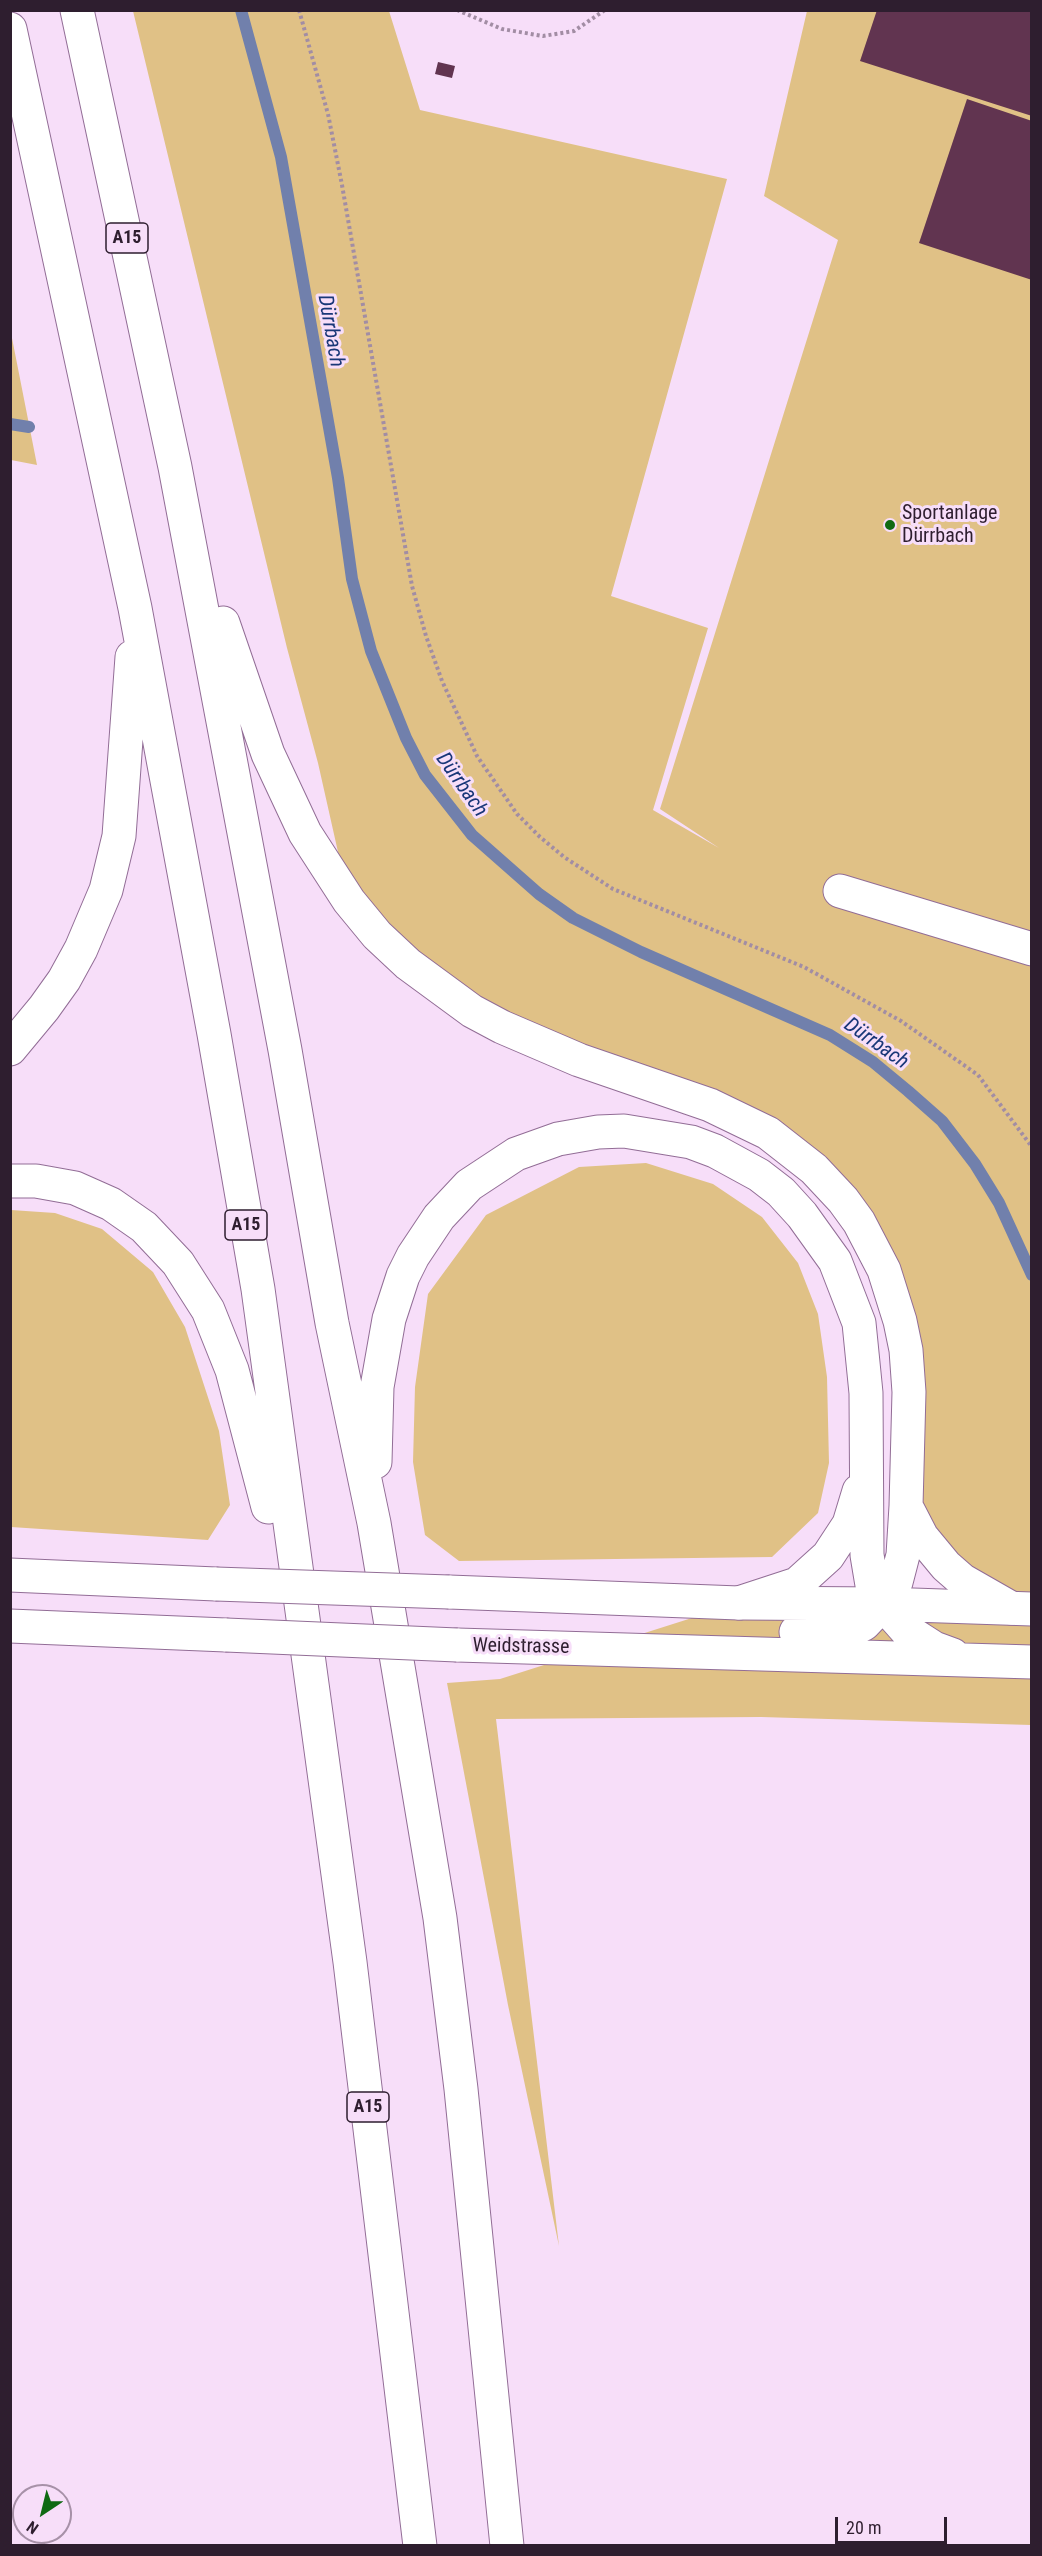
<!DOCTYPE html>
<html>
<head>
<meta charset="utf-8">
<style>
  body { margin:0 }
  #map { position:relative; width:1042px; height:2556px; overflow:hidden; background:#f7def9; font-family:"Roboto Condensed",sans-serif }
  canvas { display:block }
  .frame { position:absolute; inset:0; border:12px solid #2e1e2f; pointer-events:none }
  .north { position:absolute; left:12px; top:2484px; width:60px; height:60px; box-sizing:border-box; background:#f7def9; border:2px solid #a791a8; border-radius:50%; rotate:215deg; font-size:16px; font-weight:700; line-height:24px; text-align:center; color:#2e1e2f }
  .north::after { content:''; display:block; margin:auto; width:21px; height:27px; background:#0f6a13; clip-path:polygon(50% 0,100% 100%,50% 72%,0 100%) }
  .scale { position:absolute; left:835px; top:2517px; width:112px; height:27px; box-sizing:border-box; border:3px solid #2e1e2f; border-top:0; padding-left:8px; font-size:18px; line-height:21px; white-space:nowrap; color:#2e1e2f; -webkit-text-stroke:4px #f7def9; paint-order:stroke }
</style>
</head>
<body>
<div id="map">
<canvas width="1042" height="2556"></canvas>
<div class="frame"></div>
<div class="north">N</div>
<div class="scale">20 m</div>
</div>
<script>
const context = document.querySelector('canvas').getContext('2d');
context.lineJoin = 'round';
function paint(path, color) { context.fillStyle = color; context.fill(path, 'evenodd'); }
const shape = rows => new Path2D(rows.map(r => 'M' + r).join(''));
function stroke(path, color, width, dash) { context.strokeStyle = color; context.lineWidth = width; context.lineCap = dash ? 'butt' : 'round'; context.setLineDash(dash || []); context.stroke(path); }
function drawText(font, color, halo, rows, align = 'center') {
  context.font = font + ' "Roboto Condensed",sans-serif'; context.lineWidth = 6; context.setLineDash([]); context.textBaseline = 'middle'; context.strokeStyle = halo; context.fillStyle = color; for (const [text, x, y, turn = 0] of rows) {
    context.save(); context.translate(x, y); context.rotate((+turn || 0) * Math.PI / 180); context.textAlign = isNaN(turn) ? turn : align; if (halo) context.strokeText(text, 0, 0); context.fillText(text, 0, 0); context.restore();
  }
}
paint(shape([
  [133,11,389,11,420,110,727,179,611,596,708,628,653,810,719,848,660,809,838,240,764,196,807,11,1031,11,1031,1725,761,1717,496,1719,559,2246,508,2005,447,1683,500,1679,739,1603,1009,1608,922,1537,900,1321,814,1169,537,1044,349,901,318,763,287,648],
  [11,333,37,465,11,460],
  [646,1163,713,1184,762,1217,798,1263,818,1314,827,1377,829,1463,818,1513,772,1557,459,1561,425,1535,413,1462,415,1387,428,1294,486,1215,579,1167],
  [11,1210,55,1213,102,1229,153,1272,185,1327,219,1431,230,1505,208,1540,11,1527]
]), '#e0c186');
stroke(shape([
  [241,10,281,157,338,478,352,579,371,651,406,738,425,775,472,835,539,894,573,918,641,952,830,1035,873,1062,908,1091,942,1121,975,1164,999,1203,1032,1275],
  [10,424,29,427]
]), '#7180ac', 12);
paint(shape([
  [877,10,1032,10,1032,116,860,61],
  [438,62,455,66,452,78,435,74],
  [967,99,1032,121,1032,280,919,243]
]), '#613450');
const minor = shape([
  [840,891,1032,949]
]);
const major = shape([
  [10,1575,216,1584],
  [449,1592,739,1603,883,1604,1032,1609],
  [883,1604,906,1630,934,1648,953,1655],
  [10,1626,226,1635],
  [796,1632,827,1634,849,1631,864,1624,883,1604],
  [457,1645,1032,1662]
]);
const highway = shape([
  [77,10,175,467,285,1050,332,1323,374,1523,440,1918,461,2089,507,2546],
  [10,29,135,608,214,1034,258,1289,350,1962,420,2546],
  [223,623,268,754,305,833,349,901,377,935,408,964,472,1011,502,1027,579,1060,710,1105,768,1133,814,1169,843,1200,859,1222,884,1270,900,1321,906,1350,909,1392,906,1506,922,1537,946,1566,962,1580,1011,1608],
  [10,1049,44,1008,64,980,81,949,106,890,119,836,132,657],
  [10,1181,36,1181,75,1188,111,1204,144,1227,178,1263,208,1310,232,1370,268,1507],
  [375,1462,377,1387,389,1319,403,1276,413,1256,439,1217,469,1185,516,1154,558,1139,598,1132,624,1131,691,1142,715,1151,759,1175,781,1192,802,1215,835,1261,859,1323,866,1393,867,1555,872,1585,883,1604,896,1582,903,1555,906,1506],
  [739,1603,797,1584,828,1556,849,1524,859,1491]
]);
stroke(minor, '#926d96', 35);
stroke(major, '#926d96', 35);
stroke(highway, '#926d96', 35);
stroke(shape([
  [299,10,328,114,342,185,412,586,426,636,442,681,477,756,517,814,540,837,564,857,613,889,804,967,901,1021,978,1075,1032,1147],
  [457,10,502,29,543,36,574,31,605,10]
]), '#a28da4', 4, [3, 3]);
stroke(minor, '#fff', 33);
stroke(major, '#fff', 33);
stroke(highway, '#fff', 33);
const majorBridge = shape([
  [216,1584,449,1592],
  [226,1635,457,1645]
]);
stroke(majorBridge, '#926d96', 35, []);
stroke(majorBridge, '#fff', 33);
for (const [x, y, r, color] of [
  [890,525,6,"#0f6a13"]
]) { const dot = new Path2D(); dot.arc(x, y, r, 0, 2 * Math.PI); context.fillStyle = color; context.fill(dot); stroke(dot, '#f7def9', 2); }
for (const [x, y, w] of [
  [127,238,42],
  [246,1225,42],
  [368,2107,42]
]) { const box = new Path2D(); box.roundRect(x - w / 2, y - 15, w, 30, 4.5); context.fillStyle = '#f7def9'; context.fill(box); stroke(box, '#2e1e2f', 1.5); }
drawText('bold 18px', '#2e1e2f', null, [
  ["A15",127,238],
  ["A15",246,1225],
  ["A15",368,2107]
]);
drawText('20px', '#2e1e2f', '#f7def9', [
  ["Sportanlage",902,514],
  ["Dürrbach",902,537]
], 'left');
drawText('20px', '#2e1e2f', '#f7def9', [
  ["Weidstrasse",521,1647,1]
]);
drawText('italic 21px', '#193778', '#f7def9', [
  ["Dürrbach",330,331,80],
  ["Dürrbach",461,785,55],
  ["Dürrbach",876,1044,35]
]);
</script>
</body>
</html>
